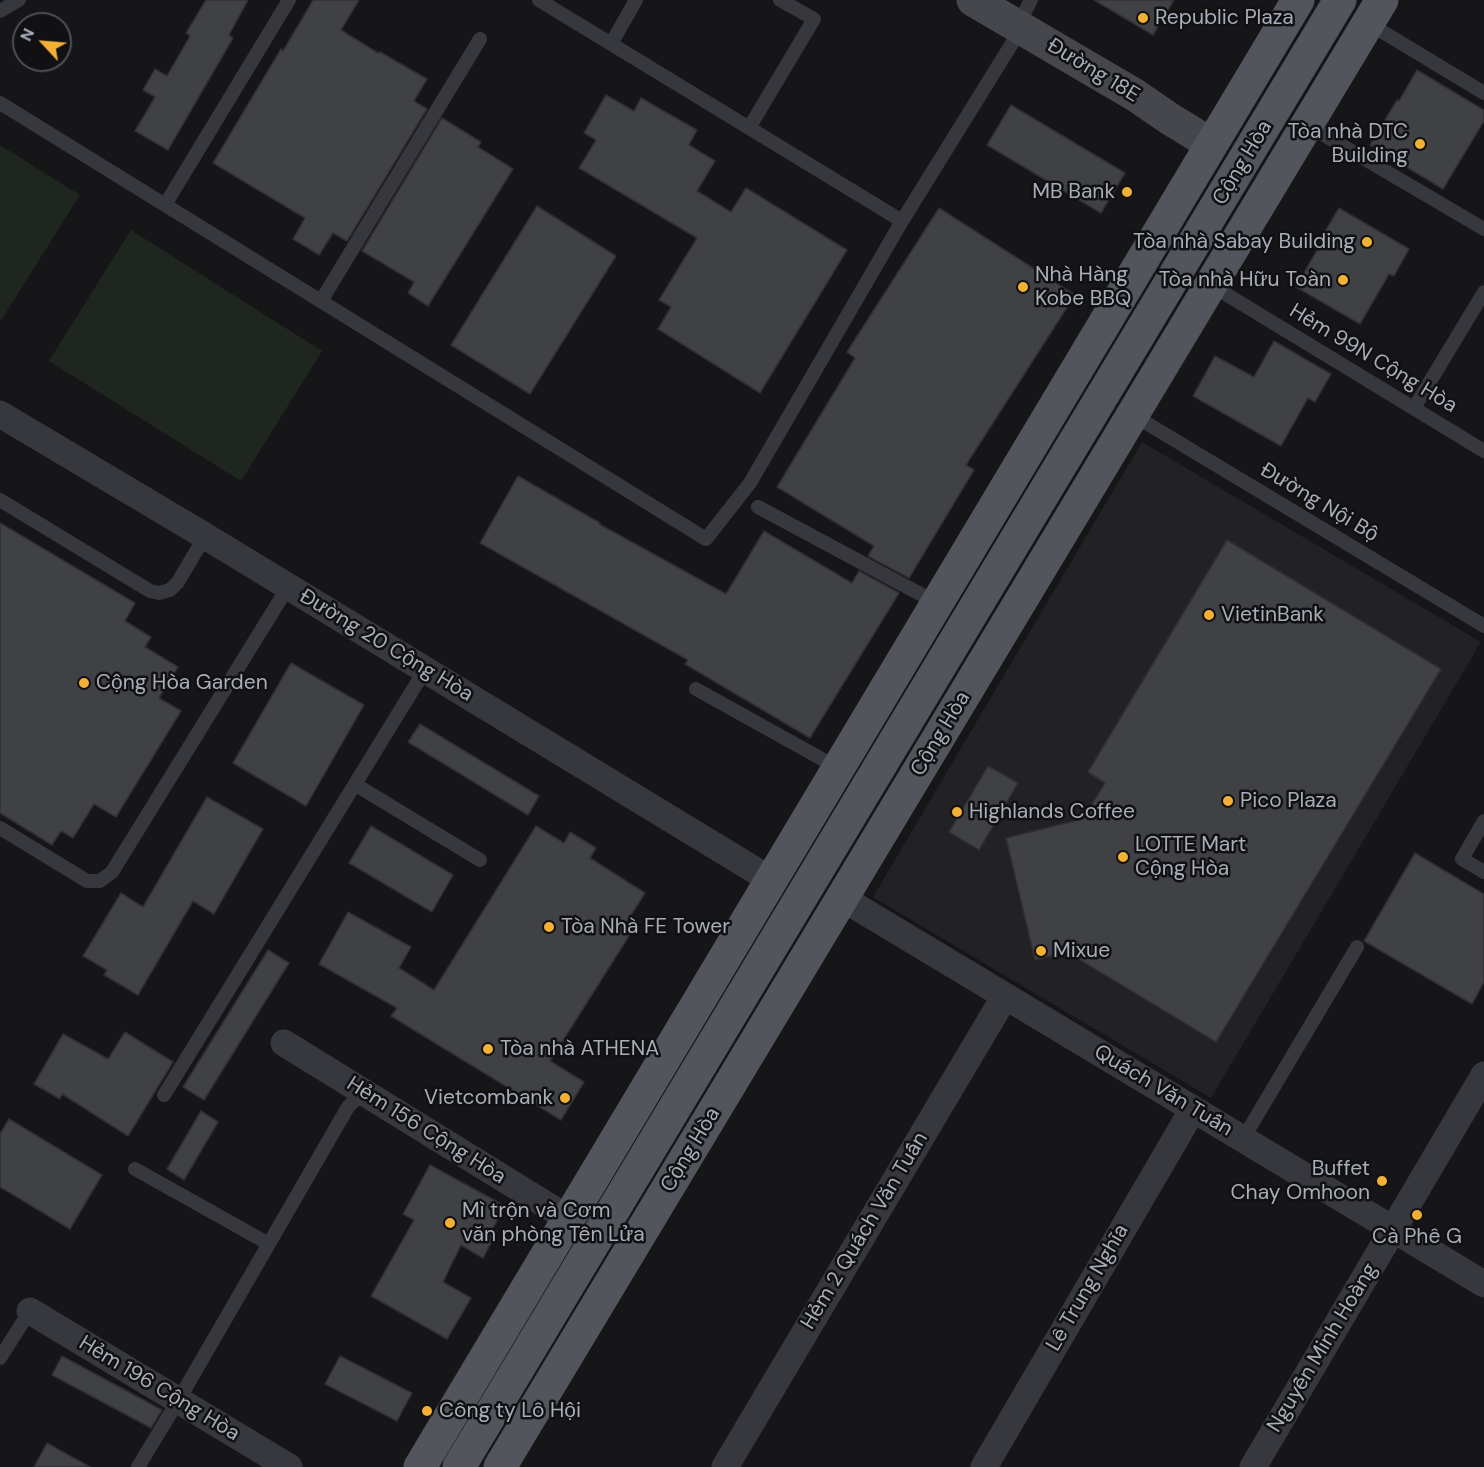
<!DOCTYPE html>
<html>
<head>
<meta charset="utf-8">
<style>
  body { margin:0 }
  #map { position:relative; width:1484px; height:1467px; overflow:hidden; background:#161618; font-family:"DM Sans",sans-serif }
  canvas { display:block }
  .north { position:absolute; left:12px; top:12px; width:60px; height:60px; box-sizing:border-box; background:#111113; border:2px solid #4d4f55; border-radius:50%; rotate:296deg; font-size:16px; font-weight:700; line-height:24px; text-align:center; color:#a8adb8 }
  .north::after { content:''; display:block; margin:auto; width:21px; height:27px; background:#f2b134; clip-path:polygon(50% 0,100% 100%,50% 72%,0 100%) }
</style>
</head>
<body>
<div id="map">
<canvas width="1484" height="1467"></canvas>
<div class="north">N</div>
</div>
<script>
const context = document.querySelector('canvas').getContext('2d');
context.lineJoin = 'round';
function paint(path, color) { context.fillStyle = color; context.fill(path, 'evenodd'); }
const shape = rows => new Path2D(rows.map(r => 'M' + r).join(''));
function stroke(path, color, width, dash) { context.strokeStyle = color; context.lineWidth = width; context.lineCap = dash ? 'butt' : 'round'; context.setLineDash(dash || []); context.stroke(path); }
function drawText(font, color, halo, rows, align = 'center') {
  context.font = font + ' "DM Sans",sans-serif'; context.lineWidth = 5; context.setLineDash([]); context.textBaseline = 'middle'; context.strokeStyle = halo; context.fillStyle = color; for (const [text, x, y, turn = 0] of rows) {
    context.save(); context.translate(x, y); context.rotate((+turn || 0) * Math.PI / 180); context.textAlign = isNaN(turn) ? turn : align; if (halo) context.strokeText(text, 0, 0); context.fillText(text, 0, 0); context.restore();
  }
}
paint(shape([
  [1142,442,1481,642,1211,1098,873,897]
]), '#222225');
paint(shape([
  [0,145,80,195,0,322],
  [131,230,322,351,241,481,49,361]
]), '#1e261f');
const building = shape([
  [206,0,248,0,229,35,233,38,168,150,135,131,155,97,143,90,155,69,167,76,190,36,186,33,206,0],
  [313,0,359,0,341,30,378,53,380,52,427,79,414,101,427,109,347,241,333,233,319,255,293,239,305,218,213,163,281,49,283,51,313,0],
  [1094,0,1174,0,1153,35,1094,0],
  [1417,70,1484,110,1484,121,1443,189,1370,145,1397,100,1399,101,1417,70],
  [606,95,634,111,641,98,697,130,689,145,715,161,697,191,731,212,746,188,847,250,760,393,658,329,671,307,659,300,697,238,579,168,596,140,584,133,606,95],
  [1011,105,1125,173,1101,213,987,145,1011,105],
  [442,118,481,142,478,147,513,169,428,306,408,293,414,282,362,251,442,118],
  [537,206,616,256,530,394,451,345,537,206],
  [939,208,1075,295,966,465,974,470,909,578,868,556,874,546,777,487,855,358,847,352,939,208],
  [1339,208,1409,249,1394,276,1389,274,1360,324,1296,287,1325,236,1323,235,1339,208],
  [1274,341,1331,374,1315,402,1308,398,1281,446,1193,396,1215,356,1254,377,1274,341],
  [518,476,600,523,599,524,726,594,764,531,852,583,859,571,899,593,810,738,685,664,688,660,480,543,518,476],
  [0,523,135,603,125,621,151,637,145,647,178,667,159,698,181,711,116,817,94,804,73,838,61,831,52,845,0,813,0,523],
  [1227,540,1441,669,1216,1042,1067,952,1035,960,1006,838,1083,819,1105,783,1088,772,1227,540],
  [291,663,364,705,306,806,233,763,291,663],
  [420,724,539,796,528,815,408,742,420,724],
  [988,766,1018,783,979,850,949,832,988,766],
  [207,797,263,829,214,914,193,901,138,995,104,975,107,970,83,956,121,893,143,907,207,797],
  [371,826,453,875,432,912,349,863,371,826],
  [536,826,564,843,570,832,596,848,590,858,645,893,621,931,629,936,550,1061,584,1082,561,1120,391,1016,397,1008,319,964,348,912,411,947,399,968,434,990,536,826],
  [1415,853,1484,894,1484,982,1472,1004,1364,941,1415,853],
  [268,950,289,963,204,1100,183,1087,268,950],
  [125,1032,173,1062,128,1136,62,1094,60,1099,34,1084,63,1034,108,1059,125,1032],
  [201,1111,218,1122,184,1180,167,1169,201,1111],
  [9,1119,102,1175,70,1229,0,1187,0,1134,9,1119],
  [430,1165,505,1206,492,1230,497,1232,483,1258,461,1245,443,1282,471,1298,447,1339,371,1296,414,1220,403,1214,430,1165],
  [62,1356,162,1410,151,1428,52,1375,62,1356],
  [340,1356,412,1393,397,1421,325,1384,340,1356],
  [47,1443,90,1467,34,1467,47,1443]
]);
paint(building, '#404145');
stroke(building, '#303034', 1.5);
stroke(shape([
  [539,0,902,221],
  [0,11,19,0],
  [1368,23,1484,93],
  [1017,27,1031,0],
  [611,44,636,0],
  [0,103,706,539,750,483,902,221,1021,29],
  [1307,125,1484,229],
  [749,128,814,19,780,0],
  [165,205,289,0],
  [1211,285,1484,451],
  [321,301,480,39],
  [1414,408,1484,292],
  [1133,415,1484,626],
  [0,500,150,591,159,593,170,590,178,582,205,536],
  [758,507,937,603],
  [696,689,838,768],
  [356,785,480,860],
  [1484,821,1462,859,1484,872],
  [0,828,87,881,100,881,112,872,288,587],
  [164,1095,425,670],
  [1243,1139,1357,947],
  [135,1169,269,1244],
  [0,1358,30,1311],
  [138,1467,178,1401,348,1107,363,1092]
]), '#37383d', 14);
stroke(shape([
  [0,414,205,536,771,880],
  [842,898,1484,1284],
  [284,1043,569,1219],
  [30,1311,289,1467],
  [725,1467,1005,996],
  [984,1467,1193,1109],
  [1253,1467,1484,1075]
]), '#37383d', 27);
stroke(shape([
  [973,0,1135,95,1170,119,1211,144]
]), '#45474d', 33);
stroke(shape([
  [420,1467,1298,0],
  [459,1467,1340,0],
  [500,1467,1382,0]
]), '#53555c', 33);
for (const [x, y, r, color] of [
  [1143,18,6,"#f2b134"],
  [1420,144,6,"#f2b134"],
  [1127,192,6,"#f2b134"],
  [1367,242,6,"#f2b134"],
  [1343,280,6,"#f2b134"],
  [1023,287,6,"#f2b134"],
  [1209,615,6,"#f2b134"],
  [84,683,6,"#f2b134"],
  [1228,801,6,"#f2b134"],
  [957,812,6,"#f2b134"],
  [1123,857,6,"#f2b134"],
  [549,927,6,"#f2b134"],
  [1041,951,6,"#f2b134"],
  [488,1049,6,"#f2b134"],
  [565,1098,6,"#f2b134"],
  [1382,1181,6,"#f2b134"],
  [1417,1215,6,"#f2b134"],
  [450,1223,6,"#f2b134"],
  [427,1411,6,"#f2b134"]
]) { const dot = new Path2D(); dot.arc(x, y, r, 0, 2 * Math.PI); context.fillStyle = color; context.fill(dot); stroke(dot, '#111113', 2); }
drawText('21px', '#a8adb8', '#111113', [
  ["Republic Plaza",1155,18],
  ["Tòa nhà DTC",1408,132,"right"],
  ["Building",1408,156,"right"],
  ["MB Bank",1115,192,"right"],
  ["Tòa nhà Sabay Building",1355,242,"right"],
  ["Nhà Hàng",1035,275],
  ["Kobe BBQ",1035,299],
  ["Tòa nhà Hữu Toàn",1331,280,"right"],
  ["VietinBank",1221,615],
  ["Cộng Hòa Garden",96,683],
  ["Pico Plaza",1240,801],
  ["Highlands Coffee",969,812],
  ["LOTTE Mart",1135,845],
  ["Cộng Hòa",1135,869],
  ["Tòa Nhà FE Tower",561,927],
  ["Mixue",1053,951],
  ["Tòa nhà ATHENA",500,1049],
  ["Vietcombank",553,1098,"right"],
  ["Buffet",1370,1169,"right"],
  ["Chay Omhoon",1370,1193,"right"],
  ["Mì trộn và Cơm",462,1211],
  ["văn phòng Tên Lửa",462,1235],
  ["Cà Phê G",1417,1237,"center"],
  ["Công ty Lô Hội",439,1411]
], 'left');
drawText('21px', '#a8adb8', '#111113', [
  ["Đường 18E",1093,71,31],
  ["Cộng Hòa",1243,163,-59],
  ["Hẻm 99N Cộng Hòa",1373,359,31],
  ["Đường Nội Bộ",1319,503,31],
  ["Đường 20 Cộng Hòa",386,646,31],
  ["Cộng Hòa",941,734,-59],
  ["Quách Văn Tuấn",1163,1091,31],
  ["Hẻm 156 Cộng Hòa",426,1131,32],
  ["Cộng Hòa",691,1150,-59],
  ["Hẻm 2 Quách Văn Tuấn",865,1231,-59],
  ["Lê Trung Nghĩa",1088,1288,-60],
  ["Nguyễn Minh Hoàng",1323,1348,-59],
  ["Hẻm 196 Cộng Hòa",159,1389,31]
]);
</script>
</body>
</html>
